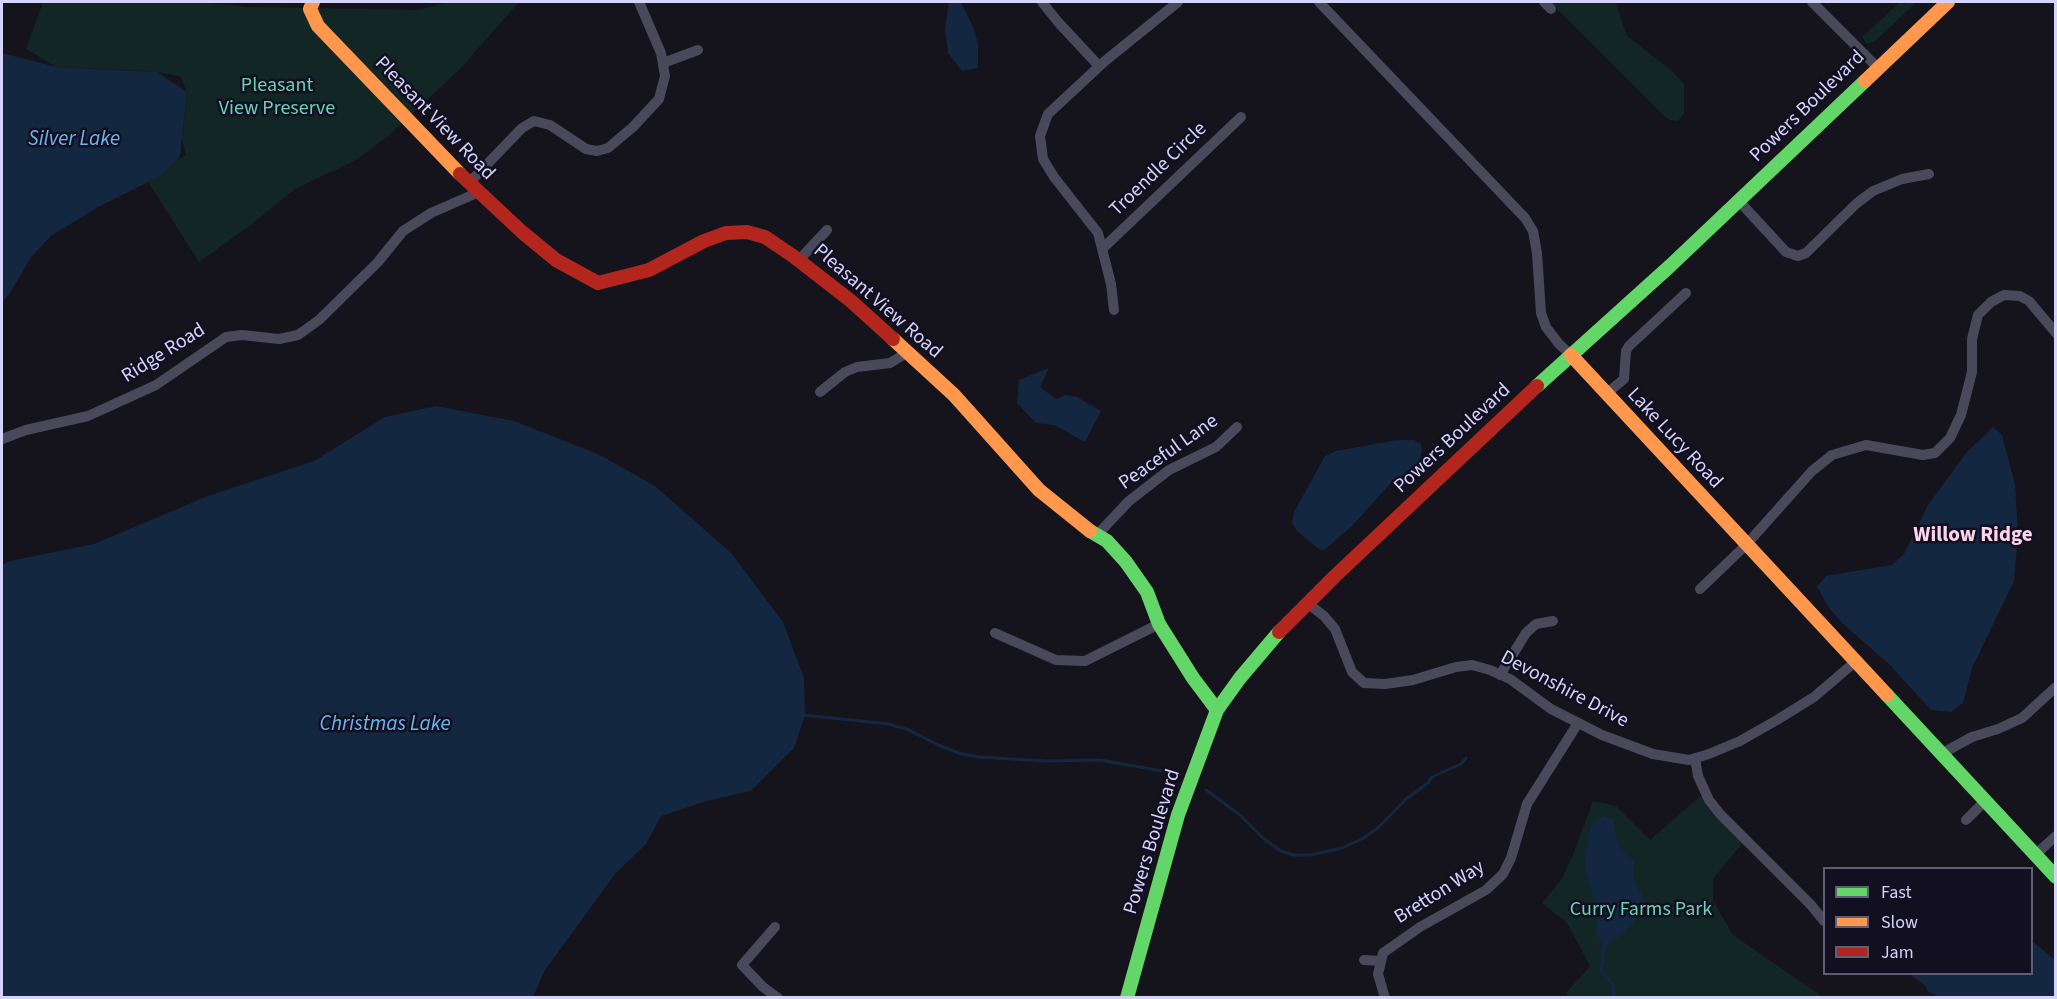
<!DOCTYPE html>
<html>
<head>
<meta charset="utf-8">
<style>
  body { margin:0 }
  #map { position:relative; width:2057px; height:999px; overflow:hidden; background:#15131c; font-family:"Source Sans 3",sans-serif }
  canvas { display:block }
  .frame { position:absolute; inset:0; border:3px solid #d6d3fa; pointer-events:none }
  .legend { position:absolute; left:1823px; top:867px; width:210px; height:108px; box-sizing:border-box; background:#120f20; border:2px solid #605d77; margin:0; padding:8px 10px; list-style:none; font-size:18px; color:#d6d3fa }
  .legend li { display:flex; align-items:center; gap:12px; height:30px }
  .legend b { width:30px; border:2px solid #605d77 }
</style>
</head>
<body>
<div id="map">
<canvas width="2057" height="999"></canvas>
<div class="frame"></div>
<ul class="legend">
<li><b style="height:8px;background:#63d668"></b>Fast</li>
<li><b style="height:8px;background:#ff974d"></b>Slow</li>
<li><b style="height:8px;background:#b3261e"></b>Jam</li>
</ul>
</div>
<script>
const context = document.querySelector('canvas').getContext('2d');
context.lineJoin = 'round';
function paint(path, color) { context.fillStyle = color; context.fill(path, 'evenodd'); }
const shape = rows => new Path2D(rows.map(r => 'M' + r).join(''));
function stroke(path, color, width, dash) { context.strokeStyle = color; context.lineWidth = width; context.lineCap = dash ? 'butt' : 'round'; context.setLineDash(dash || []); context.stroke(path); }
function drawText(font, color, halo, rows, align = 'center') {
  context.font = font + ' "Source Sans 3",sans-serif'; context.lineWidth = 5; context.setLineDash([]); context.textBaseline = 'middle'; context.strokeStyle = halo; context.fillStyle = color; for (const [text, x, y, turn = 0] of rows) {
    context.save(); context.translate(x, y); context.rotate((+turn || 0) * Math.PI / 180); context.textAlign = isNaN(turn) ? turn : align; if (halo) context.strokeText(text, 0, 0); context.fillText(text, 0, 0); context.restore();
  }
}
paint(shape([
  [43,2,197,2,248,7,419,10,448,2,519,2,459,70,388,136,356,160,295,189,248,227,199,262,148,182,164,174,176,160,186,155,182,139,187,92,180,76,145,71,56,67,26,49],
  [1550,2,1615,2,1627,36,1671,70,1684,84,1684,113,1681,118,1677,121,1670,120,1665,117],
  [1900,2,1917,2,1875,41,1867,44,1862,37],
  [1705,792,1745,840,1713,879,1713,901,1733,935,1823,997,1570,997,1566,993,1590,966,1567,923,1542,903,1562,879,1573,855,1593,801,1616,806,1650,840]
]), '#132626');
paint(shape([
  [949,2,961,2,974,29,978,44,978,68,962,71,948,53,945,30],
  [2,53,56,67,157,72,187,92,180,156,164,174,98,207,51,236,31,257,10,293,2,303],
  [1049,368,1040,387,1056,399,1066,395,1077,397,1101,411,1085,442,1054,425,1036,423,1017,403,1019,380],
  [436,406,514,421,598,454,655,486,732,554,783,622,804,678,805,715,794,748,751,791,706,801,661,816,646,844,615,874,545,970,533,997,2,997,2,565,10,561,94,544,208,496,314,461,385,417],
  [1993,427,2002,435,2015,485,2018,534,2014,581,1972,668,1963,703,1951,712,1931,710,1890,665,1842,623,1829,608,1817,587,1826,576,1892,565,1904,554,1928,505,1967,452],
  [1397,440,1414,440,1421,444,1422,451,1419,463,1391,483,1352,526,1330,545,1324,550,1319,549,1297,531,1292,523,1294,512,1325,456,1336,451],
  [1604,816,1614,820,1615,833,1619,846,1634,861,1634,880,1647,905,1625,933,1609,943,1604,954,1601,941,1595,931,1597,920,1592,892,1586,873,1585,855,1592,824],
  [2032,941,2055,960,2054,997,1938,997,1926,990,1927,988,1925,985,1909,974,2032,974]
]), '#142741');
stroke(shape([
  [803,715,889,724,909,730,938,745,962,754,978,757,1047,761,1100,760,1168,772],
  [1206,790,1240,815,1264,839,1281,851,1294,855,1310,855,1342,848,1362,839,1379,827,1406,799,1428,783,1432,777,1461,764,1466,758],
  [1604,950,1601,972,1613,984,1614,998]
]), '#142741', 3);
stroke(shape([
  [1042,2,1058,22,1099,66],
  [1319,2,1525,218,1533,231,1537,253,1541,313,1546,327,1559,344,1571,355],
  [1544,2,1551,9],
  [1812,2,1878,68],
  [663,63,698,50],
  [469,183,522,128,534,121,550,125,586,149,597,151,608,148,633,127,659,99,665,76,661,53,639,2],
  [1738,200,1786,252,1798,256,1806,253,1857,203,1873,191,1902,179,1929,174],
  [1102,249,1241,117],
  [799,260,827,230],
  [1114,310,1111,284,1098,233,1054,177,1043,159,1040,136,1048,114,1105,61,1178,2],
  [820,392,845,372,857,367,890,363,908,352],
  [1606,394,1624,379,1626,351,1629,346,1686,293],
  [2,439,26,430,88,416,156,385,226,337,242,335,279,339,298,335,319,320,378,262,403,231,431,213,479,192],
  [1097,535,1129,501,1169,470,1216,447,1237,427],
  [1700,589,1746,545,1812,471,1832,455,1866,445,1923,455,1935,453,1950,438,1961,415,1972,372,1972,339,1978,315,1991,302,2004,295,2020,296,2029,301,2056,333],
  [1307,603,1324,616,1335,629,1352,672,1364,683,1385,684,1413,680,1456,667,1472,665,1490,670,1510,679,1551,709,1602,735,1653,754,1689,760,1709,754,1740,741,1777,720,1814,697,1855,662],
  [995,633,1056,660,1085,661,1159,624],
  [1500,675,1526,633,1536,624,1553,621],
  [1941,754,1972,737,1998,729,2022,718,2056,687],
  [1695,758,1698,776,1709,800,1720,814,1811,905,1824,921],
  [1966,820,1985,801],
  [2035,855,2056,836],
  [775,927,742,965,763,987,778,998],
  [1364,960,1381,961],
  [1385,998,1378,974,1383,953,1420,927,1486,890,1503,874,1511,858,1527,804,1578,723]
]), '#4a495c', 10);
stroke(shape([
  [1537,386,1670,266,1865,81],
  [1090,531,1107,541,1126,562,1147,592,1159,624,1193,678,1217,710],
  [1887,695,2056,877],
  [1127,998,1178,815,1217,710,1240,678,1279,632]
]), '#63d668', 14);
stroke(shape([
  [313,2,310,9,318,26,460,174],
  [1865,81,1948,2],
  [893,339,954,395,1039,490,1090,531],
  [1571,355,1887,695]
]), '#ff974d', 14);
stroke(shape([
  [460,174,522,232,556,260,598,283,649,270,704,241,726,233,747,232,765,237,793,256,851,301,893,339],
  [1279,632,1335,576,1537,386]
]), '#b3261e', 14);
drawText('20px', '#67d3b4', '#120f20', [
  ["Pleasant",277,87],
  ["View Preserve",277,110],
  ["Curry Farms Park",1641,911]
]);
drawText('20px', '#d6d3fa', '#120f20', [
  ["Powers Boulevard",1808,107,-44],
  ["Pleasant View Road",434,119,46],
  ["Troendle Circle",1159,170,-44],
  ["Pleasant View Road",877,302,41],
  ["Ridge Road",164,354,-32],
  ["Powers Boulevard",1453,439,-43],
  ["Lake Lucy Road",1674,439,47],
  ["Peaceful Lane",1169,453,-35],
  ["Devonshire Drive",1564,690,28],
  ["Powers Boulevard",1153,842,-73],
  ["Bretton Way",1440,893,-32]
]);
drawText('italic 21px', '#6cb7f0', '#120f20', [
  ["Silver Lake",74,140],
  ["Christmas Lake",385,725]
]);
drawText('bold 21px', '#fbd5ee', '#120f20', [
  ["Willow Ridge",1973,536]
]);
</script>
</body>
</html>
